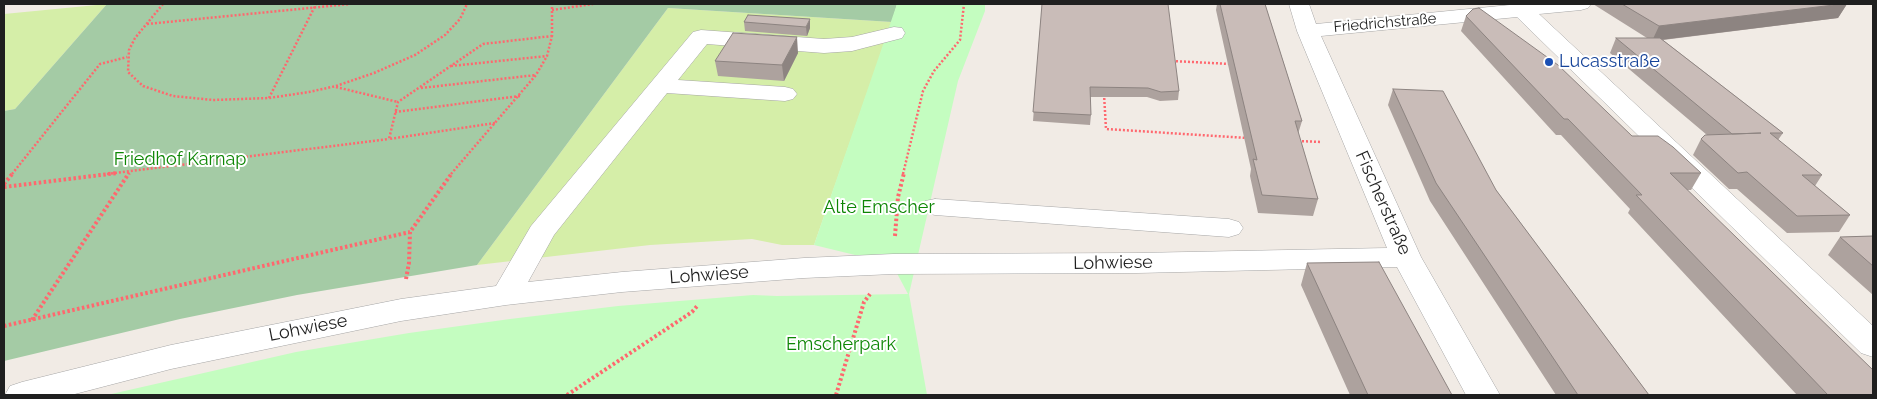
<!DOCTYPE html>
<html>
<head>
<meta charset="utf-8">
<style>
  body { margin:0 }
  #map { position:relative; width:1877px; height:399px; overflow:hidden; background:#f1ebe5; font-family:Raleway,sans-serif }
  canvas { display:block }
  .frame { position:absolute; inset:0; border:5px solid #1f1f1f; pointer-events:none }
</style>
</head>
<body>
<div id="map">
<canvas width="1877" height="399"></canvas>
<div class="frame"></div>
</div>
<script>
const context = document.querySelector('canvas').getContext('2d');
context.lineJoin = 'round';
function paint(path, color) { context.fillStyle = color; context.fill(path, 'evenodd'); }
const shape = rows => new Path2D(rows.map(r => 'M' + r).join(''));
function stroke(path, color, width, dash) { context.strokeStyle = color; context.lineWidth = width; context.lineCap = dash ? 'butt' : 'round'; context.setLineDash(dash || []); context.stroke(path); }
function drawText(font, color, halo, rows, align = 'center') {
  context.font = font + ' Raleway,sans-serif'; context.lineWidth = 4; context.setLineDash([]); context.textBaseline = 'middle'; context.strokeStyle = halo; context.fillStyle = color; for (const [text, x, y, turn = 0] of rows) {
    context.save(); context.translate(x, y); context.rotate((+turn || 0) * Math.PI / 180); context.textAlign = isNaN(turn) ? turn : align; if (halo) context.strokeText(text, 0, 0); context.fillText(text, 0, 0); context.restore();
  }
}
paint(shape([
  [107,4,15,109,4,111,4,14],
  [668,8,892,22,814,245,782,245,752,239,650,245,477,265]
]), '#d5eea8');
paint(shape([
  [107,4,897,4,892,22,668,8,477,265,297,295,180,319,4,361,4,111,15,109]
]), '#a4cba5');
paint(shape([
  [897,4,985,4,985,11,958,81,909,294,927,395,107,395,296,352,409,333,510,319,618,306,753,295,777,296,908,294,892,264,814,245]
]), '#c4fdc0');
const minor = shape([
  [1289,4,1309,4,1316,24,1520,4,1591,4,1588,8,1581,10,1539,14,1873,326,1873,357,1861,353,1517,17,1321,36,1421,257,1500,395,1466,395,1397,267,1137,273,893,274,804,278,622,292,506,305,401,321,171,369,71,395,5,395,10,386,22,382,171,345,401,299,496,286,531,226,693,32,701,30,824,39,852,37,894,27,902,28,905,33,902,38,852,51,824,53,707,44,678,80,785,87,793,89,797,94,793,99,785,101,667,93,554,235,528,282,622,272,804,258,893,254,1137,253,1387,248,1297,31,1289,4],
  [935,199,1229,219,1239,222,1243,228,1239,234,1229,237,935,215,925,213,921,207,925,201,935,199]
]);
stroke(minor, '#a6a6a6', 1);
stroke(shape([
  [163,4,135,38,129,50,128,72,143,86,173,96,213,100,269,98,309,92,336,86,374,73,415,55,445,35,460,19,467,4],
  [552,10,593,4],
  [147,24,350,4],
  [1172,61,1231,64],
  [451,66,547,56],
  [336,87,398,102],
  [421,88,536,75],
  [1104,94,1106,129,1247,138],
  [269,98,316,4],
  [395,112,520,96],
  [495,123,389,139,398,102,483,44,552,36],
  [1298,141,1321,142],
  [12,174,100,64,127,57],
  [107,174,389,139],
  [128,174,130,171],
  [451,174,536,75,547,56,552,36,552,4],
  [903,174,923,91,934,71,960,40,964,4]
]), '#ff676e', 2.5, [2, 2]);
stroke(shape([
  [4,184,13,173],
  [4,187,117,173],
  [895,236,898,197,904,173],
  [406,279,409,263,410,232,452,173],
  [32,320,129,173],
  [4,326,410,232],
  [567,395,692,312,698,305],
  [836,395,864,302,870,294]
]), '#ff676e', 4, [2.5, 2.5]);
paint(minor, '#fff');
paint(shape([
  [1042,4,1179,91,1178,100,1160,101,1147,97,1090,97,1091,115,1090,125,1033,121],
  [1217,4,1265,4,1302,121,1298,134,1318,199,1313,216,1258,213,1250,176,1251,169,1216,10],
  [1593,4,1847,4,1838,18,1663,40,1783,133,1778,140,1822,175,1815,186,1850,215,1839,232,1787,233,1737,189,1729,189,1693,155,1701,139,1707,135,1610,53,1616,38,1647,38],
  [748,15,810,28,807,36,745,31,744,22],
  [1466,16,1632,136,1701,173,1691,190,1687,190,1873,395,1797,395,1628,213,1630,209,1561,135,1556,135,1461,31],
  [798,53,784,81,718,76,715,61],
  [1393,89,1496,190,1649,395,1556,395,1430,201,1388,105],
  [1873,236,1873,295,1828,255,1840,237],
  [1307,263,1452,395,1350,395,1301,285]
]), '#ada29e');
paint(shape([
  [1842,4,1847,4,1838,18,1652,41,1659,26],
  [810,19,810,28,807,36,806,27],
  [797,37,798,53,784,81,782,65]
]), '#8d8481');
const building = shape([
  [1042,4,1168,4,1179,91,1161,92,1148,88,1090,87,1091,115,1033,112,1042,4],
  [1220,4,1265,4,1302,121,1295,121,1318,199,1262,195,1253,159,1257,160,1220,4],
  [1622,4,1842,4,1659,26,1622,4],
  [1479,8,1558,65,1632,136,1658,136,1673,147,1701,173,1670,173,1873,370,1873,395,1828,395,1636,195,1642,195,1568,119,1564,119,1466,16,1473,9,1479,8],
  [748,15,810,19,806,27,744,22,748,15],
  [733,33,797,37,782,65,715,61,733,33],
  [1616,38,1660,38,1783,133,1770,133,1822,175,1802,175,1850,215,1797,216,1747,172,1738,173,1701,139,1705,135,1761,133,1732,134,1616,38],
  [1393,89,1443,91,1496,190,1649,395,1578,395,1436,183,1393,89],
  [1873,236,1873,266,1840,237,1873,236],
  [1379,262,1452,395,1368,395,1307,263,1379,262]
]);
paint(building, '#c9bcb8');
stroke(building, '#8d8481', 1);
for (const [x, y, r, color] of [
  [1549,62,5,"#1a4fb4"]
]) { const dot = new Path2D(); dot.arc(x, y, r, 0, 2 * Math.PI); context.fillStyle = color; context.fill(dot); stroke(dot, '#fff', 2); }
drawText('15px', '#1f1f1f', '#fff', [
  ["Friedrichstraße",1385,23,-5]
]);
drawText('18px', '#164399', '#fff', [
  ["Lucasstraße",1559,62]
], 'left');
drawText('18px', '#0d8604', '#fff', [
  ["Friedhof Karnap",180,160],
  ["Alte Emscher",879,208],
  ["Emscherpark",841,345]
]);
drawText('18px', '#1f1f1f', '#fff', [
  ["Fischerstraße",1383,203,66],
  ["Lohwiese",1113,263,-1],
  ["Lohwiese",709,275,-4],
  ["Lohwiese",308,328,-11]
]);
</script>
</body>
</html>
